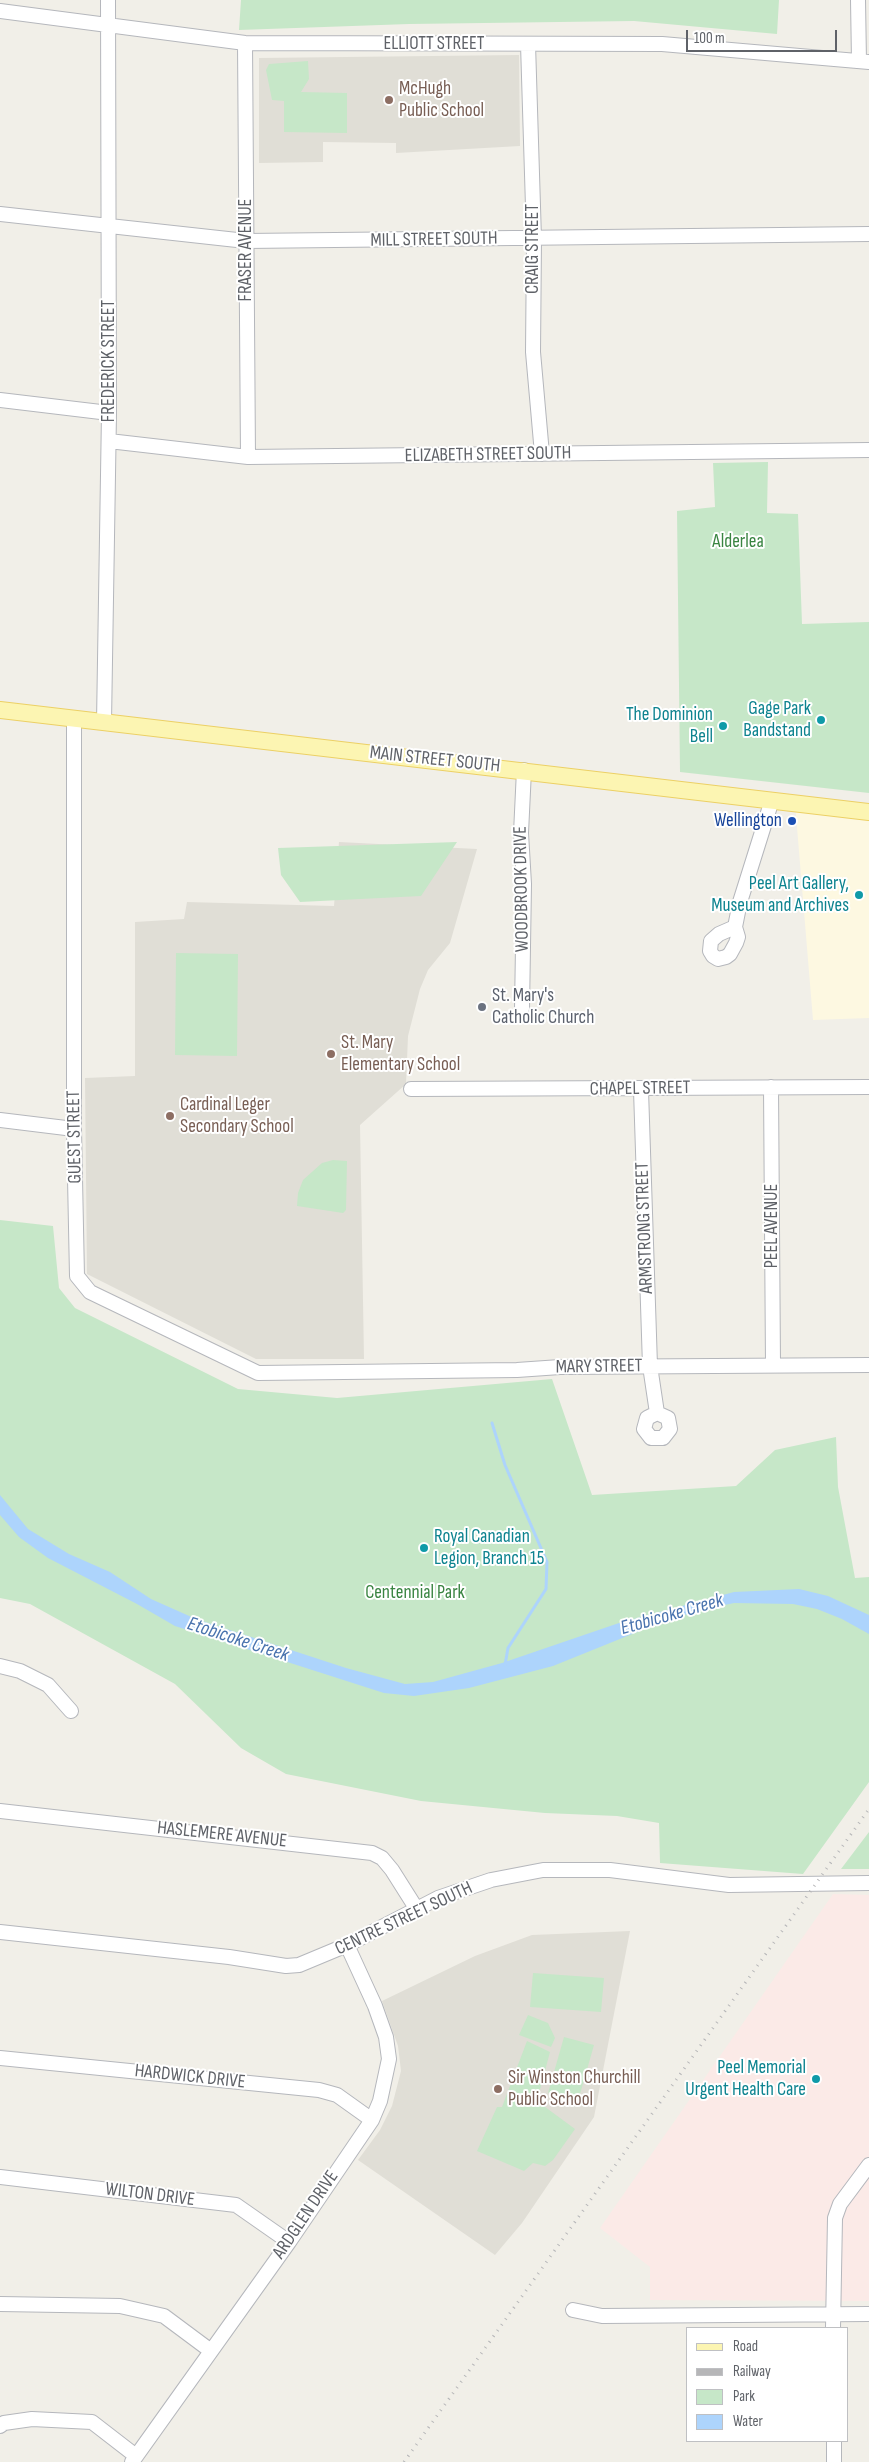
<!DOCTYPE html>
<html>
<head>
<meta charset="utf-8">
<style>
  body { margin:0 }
  #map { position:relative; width:869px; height:2462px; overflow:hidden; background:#f1efe8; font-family:"Sofia Sans Condensed",sans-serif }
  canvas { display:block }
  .legend { position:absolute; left:686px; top:2327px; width:162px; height:115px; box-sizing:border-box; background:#fff; border:1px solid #bfc0c3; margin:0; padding:6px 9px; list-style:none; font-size:15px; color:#5f6268 }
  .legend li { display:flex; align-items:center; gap:10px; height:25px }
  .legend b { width:25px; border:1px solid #bfc0c3 }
  .scale { position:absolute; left:686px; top:30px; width:151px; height:22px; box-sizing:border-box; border:2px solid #5f6268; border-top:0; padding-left:6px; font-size:15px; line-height:18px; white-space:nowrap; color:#5f6268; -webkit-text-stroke:4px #fff; paint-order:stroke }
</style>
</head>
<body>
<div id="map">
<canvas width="869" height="2462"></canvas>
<ul class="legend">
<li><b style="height:6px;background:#fcf5b2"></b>Road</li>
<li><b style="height:6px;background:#b6b6b8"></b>Railway</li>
<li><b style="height:14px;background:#c6e7c8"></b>Park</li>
<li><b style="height:14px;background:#add4fc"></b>Water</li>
</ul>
<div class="scale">100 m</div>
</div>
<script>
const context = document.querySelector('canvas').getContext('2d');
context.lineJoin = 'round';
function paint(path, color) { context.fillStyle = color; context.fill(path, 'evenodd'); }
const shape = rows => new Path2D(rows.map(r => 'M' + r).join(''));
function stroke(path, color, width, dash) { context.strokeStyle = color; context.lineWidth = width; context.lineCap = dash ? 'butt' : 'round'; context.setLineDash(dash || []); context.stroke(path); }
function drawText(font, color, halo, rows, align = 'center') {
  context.font = font + ' "Sofia Sans Condensed",sans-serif'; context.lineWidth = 4; context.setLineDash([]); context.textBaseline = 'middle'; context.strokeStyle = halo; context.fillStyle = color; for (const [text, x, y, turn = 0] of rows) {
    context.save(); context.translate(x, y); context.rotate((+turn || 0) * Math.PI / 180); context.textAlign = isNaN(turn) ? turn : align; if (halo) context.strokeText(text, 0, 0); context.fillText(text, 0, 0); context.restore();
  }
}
paint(shape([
  [795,803,869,812,869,1018,813,1020]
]), '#fdf8e1');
paint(shape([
  [519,55,520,146,396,153,396,143,323,142,323,162,259,163,259,58],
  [339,842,477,849,450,943,428,970,420,989,408,1036,406,1084,360,1125,364,1359,256,1359,87,1274,85,1078,135,1076,135,922,184,919,187,902,334,906],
  [630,1931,594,2117,522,2223,495,2255,358,2160,380,2130,392,2106,401,2071,398,2046,382,2001,475,1956,532,1935]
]), '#e0ded6');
paint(shape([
  [833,1894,869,1895,869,2301,650,2300,650,2267,600,2228]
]), '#fbeae7');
paint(shape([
  [241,0,779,0,777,34,634,21,409,24,239,30],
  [308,61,309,79,301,92,347,93,347,133,284,132,284,101,272,100,266,70,269,64],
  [768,462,767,513,798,514,802,624,869,622,869,793,680,772,677,511,715,507,713,463],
  [457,842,421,896,300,902,281,875,278,848],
  [176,953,238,954,237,1056,175,1055],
  [333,1160,347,1161,346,1210,343,1213,297,1206,298,1193,303,1180,322,1163],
  [0,1220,53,1226,59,1288,75,1308,238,1389,337,1398,552,1379,592,1495,736,1486,775,1450,836,1437,838,1487,855,1578,869,1577,869,1782,803,1874,660,1863,659,1823,617,1816,545,1813,421,1801,286,1774,241,1748,175,1684,30,1604,0,1598],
  [869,1832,869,1869,841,1869],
  [533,1973,604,1978,601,2012,530,2007],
  [528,2015,548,2023,555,2038,551,2047,519,2035],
  [564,2037,594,2045,578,2101,548,2093],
  [527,2041,550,2052,537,2101,575,2129,553,2160,545,2166,533,2163,524,2171,477,2151,497,2107,502,2107]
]), '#c6e7c8');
paint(shape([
  [0,1495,28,1529,69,1554,110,1572,151,1599,196,1619,346,1668,405,1684,433,1682,502,1663,619,1623,734,1592,799,1589,828,1596,869,1615,869,1634,842,1619,817,1609,793,1604,734,1603,697,1611,657,1624,553,1666,469,1688,414,1696,384,1693,175,1626,137,1604,48,1558,19,1537,0,1515]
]), '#add4fc');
stroke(shape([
  [492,1423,505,1465,547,1562,546,1589,508,1648,505,1665]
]), '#add4fc', 3);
const minor = shape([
  [858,0,859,61],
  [0,11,245,43,662,44,869,62],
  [245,43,248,457],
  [528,44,534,239,533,352,542,454],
  [0,214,246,241,869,234],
  [0,400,109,413],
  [109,441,248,457,869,450],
  [74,718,74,1129,77,1276,90,1292,258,1373,517,1370,560,1367,869,1365],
  [104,722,109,413,108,0],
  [735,927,719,934,711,941,710,951,713,956,718,959,726,957,730,954,736,943,738,937,735,927,740,902,772,800],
  [522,1009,524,884,521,833,524,770],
  [771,1087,773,1365],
  [411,1089,869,1087],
  [641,1090,650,1366,657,1413],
  [0,1120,74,1129],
  [657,1413,668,1418,670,1429,663,1438,651,1438,644,1429,647,1418,657,1413],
  [0,1666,20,1671,48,1685,71,1711],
  [0,1811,372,1853,382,1858,392,1870,416,1908],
  [0,1932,229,1957,286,1966,299,1965,347,1945,438,1898,491,1880,543,1870,610,1870,729,1885,869,1883],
  [0,2058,319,2090,337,2095,372,2120],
  [0,2177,236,2205,289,2242],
  [0,2304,120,2306,164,2316,211,2351],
  [573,2310,602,2316,869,2314],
  [833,2328,835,2218,840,2204,869,2165],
  [0,2426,4,2423,32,2419,92,2422,136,2456],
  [834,2441,834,2462],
  [132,2462,289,2242,372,2120,380,2101,389,2059,386,2037,375,2006,347,1945]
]);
const major = shape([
  [0,710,869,812]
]);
stroke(minor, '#b5b7bc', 16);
stroke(major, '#ecd065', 18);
stroke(minor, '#fff', 14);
stroke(major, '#fcf5b2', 16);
stroke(shape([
  [404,2462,869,1809]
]), '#b6b6b8', 3, [1, 6]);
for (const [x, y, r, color] of [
  [389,100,5,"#8d6e63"],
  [821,720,5,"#0f9aa8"],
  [723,726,5,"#0f9aa8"],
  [792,821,5,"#1a4fb4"],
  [859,895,5,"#0f9aa8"],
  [482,1007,5,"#6b7280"],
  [331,1054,5,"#8d6e63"],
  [170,1116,5,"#8d6e63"],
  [424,1548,5,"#0f9aa8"],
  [816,2079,5,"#0f9aa8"],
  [498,2089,5,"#8d6e63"]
]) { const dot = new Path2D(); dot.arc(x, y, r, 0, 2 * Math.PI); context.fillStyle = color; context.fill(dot); stroke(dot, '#fff', 2); }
drawText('19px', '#5f6268', '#fff', [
  ["ELLIOTT STREET",434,44],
  ["MILL STREET SOUTH",434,240,-1],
  ["CRAIG STREET",533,249,-90],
  ["FRASER AVENUE",246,250,-90],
  ["FREDERICK STREET",109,361,-90],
  ["ELIZABETH STREET SOUTH",488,455,-1],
  ["MAIN STREET SOUTH",435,760,6],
  ["WOODBROOK DRIVE",522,889,-91],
  ["CHAPEL STREET",640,1089,-1],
  ["GUEST STREET",75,1137,-91],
  ["PEEL AVENUE",772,1226,-90],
  ["ARMSTRONG STREET",645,1228,-92],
  ["MARY STREET",599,1367,-1],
  ["HASLEMERE AVENUE",222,1835,6],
  ["CENTRE STREET SOUTH",404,1919,-25],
  ["HARDWICK DRIVE",190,2077,6],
  ["WILTON DRIVE",150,2195,7],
  ["ARDGLEN DRIVE",306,2215,-56]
]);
drawText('19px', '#785e54', '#fff', [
  ["McHugh",399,89],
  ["Public School",399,111],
  ["St. Mary",341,1043],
  ["Elementary School",341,1065],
  ["Cardinal Leger",180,1105],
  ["Secondary School",180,1127],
  ["Sir Winston Churchill",508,2078],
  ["Public School",508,2100]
], 'left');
drawText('19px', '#398441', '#fff', [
  ["Alderlea",738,542],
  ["Centennial Park",415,1593]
]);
drawText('19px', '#0d838f', '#fff', [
  ["Gage Park",811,709],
  ["Bandstand",811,731],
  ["The Dominion",713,715],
  ["Bell",713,737],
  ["Peel Art Gallery,",849,884],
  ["Museum and Archives",849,906],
  ["Royal Canadian",434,1537,"left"],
  ["Legion, Branch 15",434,1559,"left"],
  ["Peel Memorial",806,2068],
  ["Urgent Health Care",806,2090]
], 'right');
drawText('19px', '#164399', '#fff', [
  ["Wellington",782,821]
], 'right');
drawText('19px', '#5b616d', '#fff', [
  ["St. Mary's",492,996],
  ["Catholic Church",492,1018]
], 'left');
drawText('italic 20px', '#4973ae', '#fff', [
  ["Etobicoke Creek",672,1615,-16],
  ["Etobicoke Creek",238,1640,18]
]);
</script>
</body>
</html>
